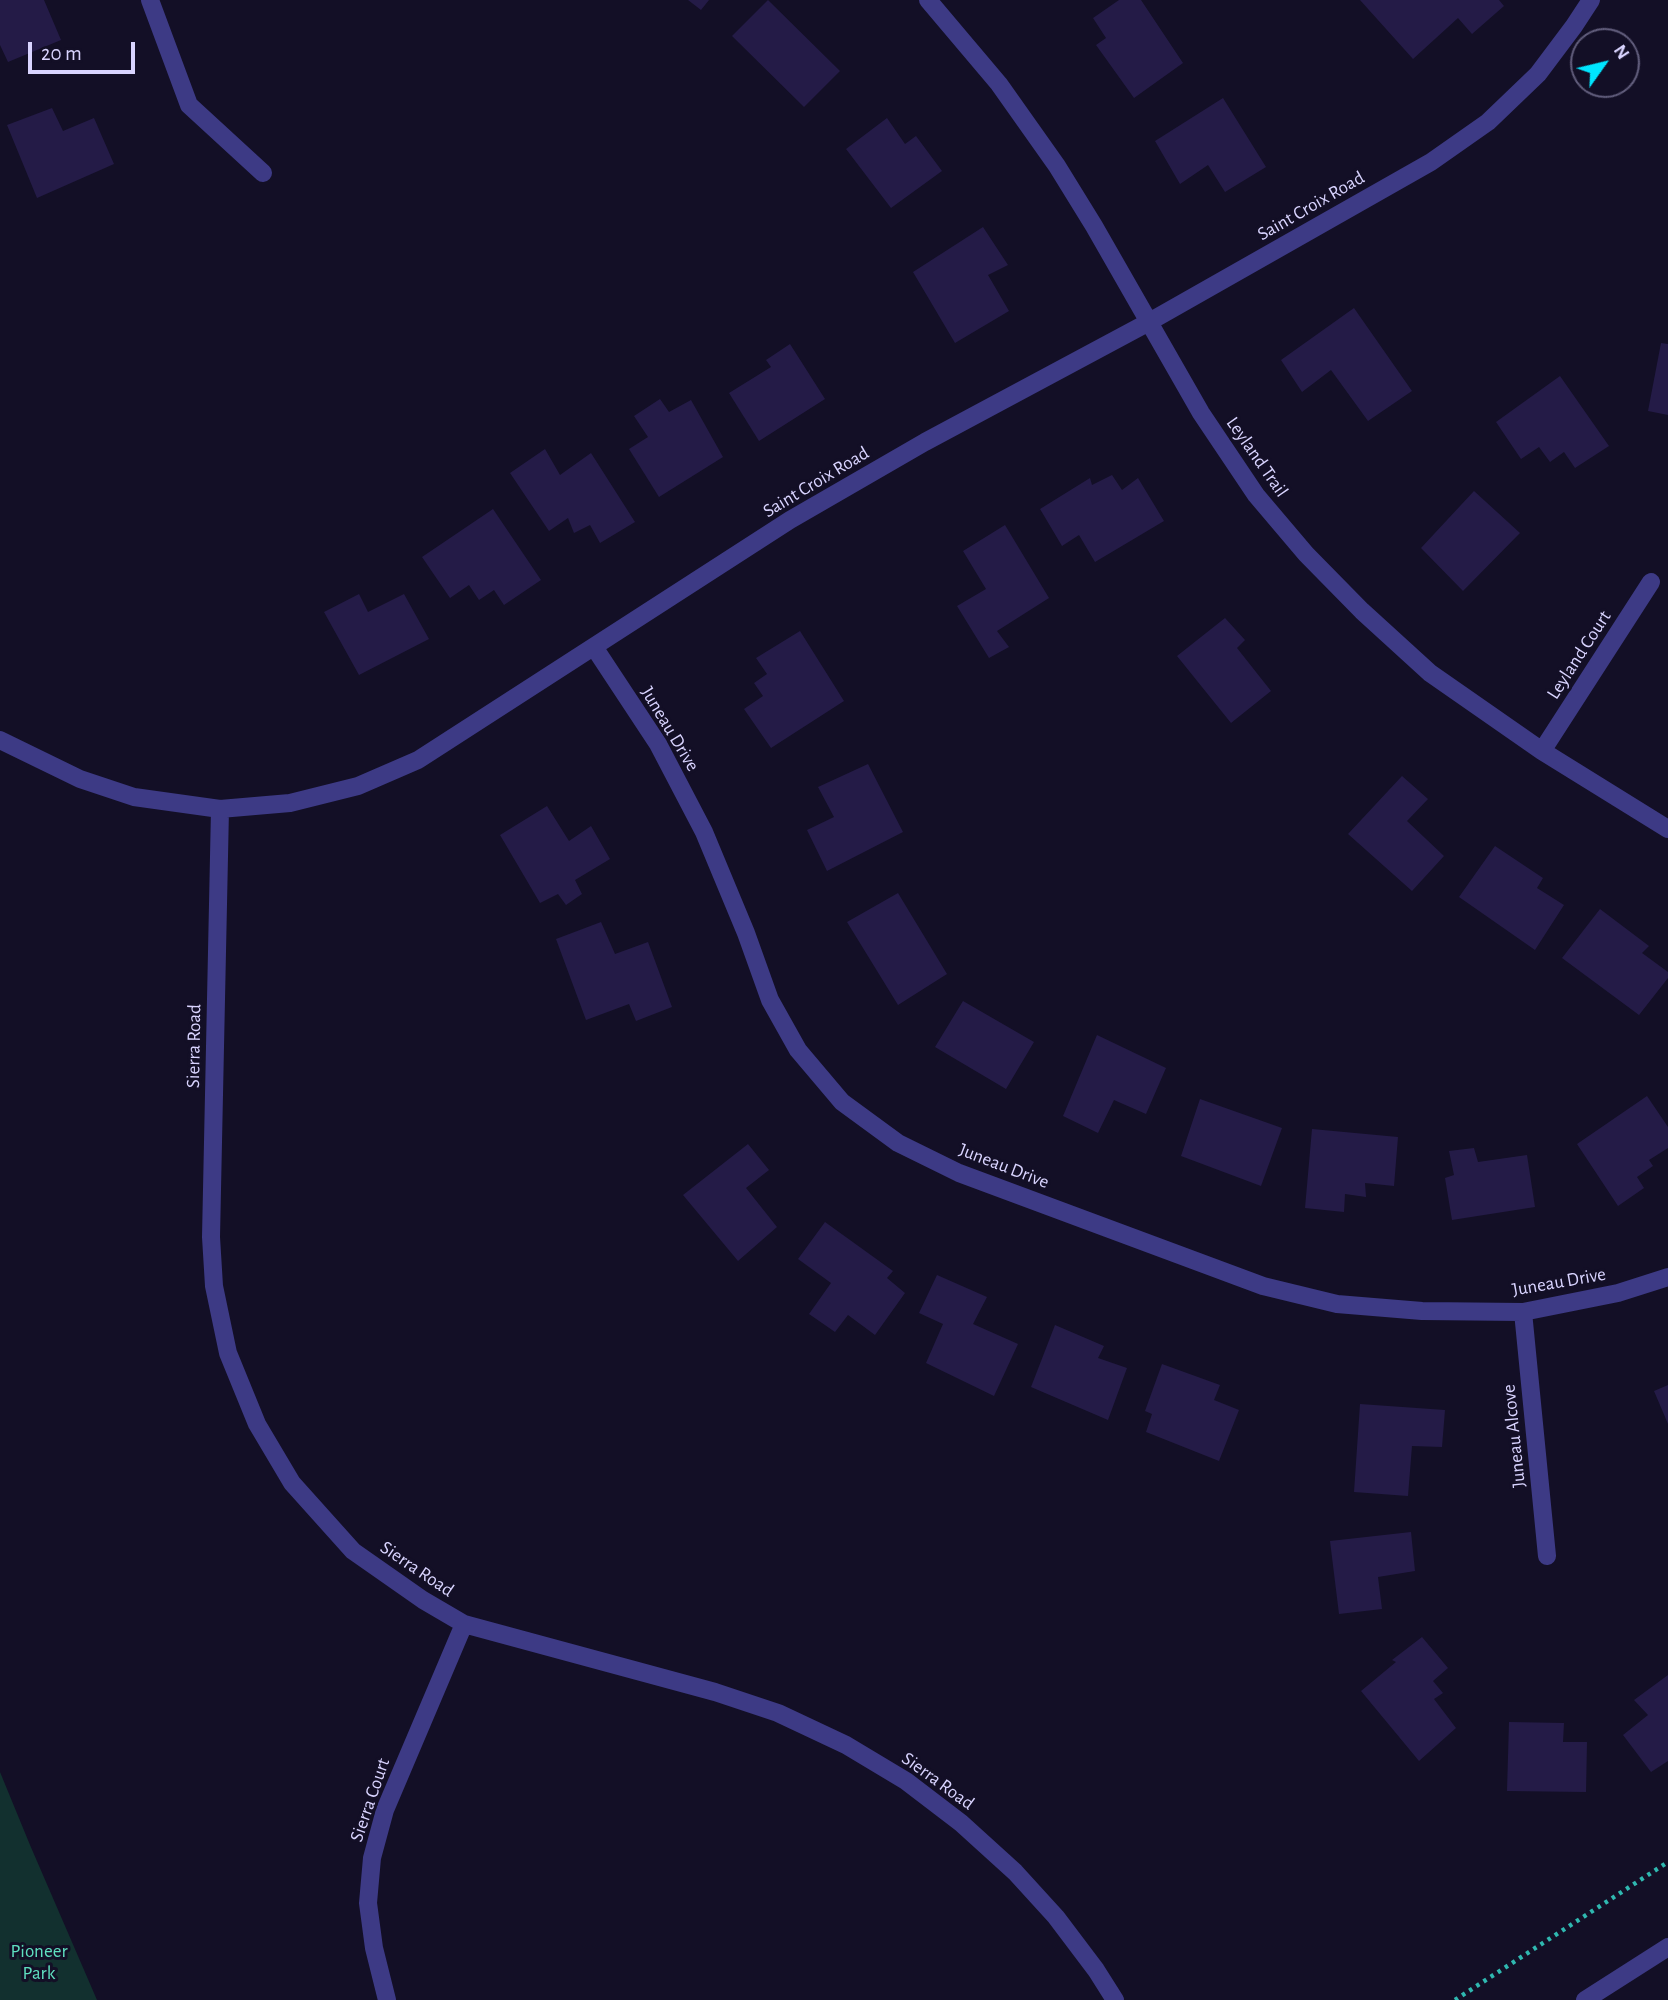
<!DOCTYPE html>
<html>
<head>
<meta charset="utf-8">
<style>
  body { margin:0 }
  #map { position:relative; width:1668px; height:2000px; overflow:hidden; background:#130f26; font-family:"Alegreya Sans",sans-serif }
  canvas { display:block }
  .north { position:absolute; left:1570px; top:28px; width:70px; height:70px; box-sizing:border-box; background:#130f26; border:2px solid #625e7d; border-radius:50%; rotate:56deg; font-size:19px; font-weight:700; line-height:28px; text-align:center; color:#d9d4ff }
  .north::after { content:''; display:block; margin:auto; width:24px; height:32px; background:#00e5ff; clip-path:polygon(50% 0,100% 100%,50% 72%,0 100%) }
  .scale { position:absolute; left:28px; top:42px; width:107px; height:32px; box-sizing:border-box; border:4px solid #d9d4ff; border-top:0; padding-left:9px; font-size:21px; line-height:24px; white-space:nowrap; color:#d9d4ff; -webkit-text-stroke:5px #130f26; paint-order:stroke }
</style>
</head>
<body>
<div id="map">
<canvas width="1668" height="2000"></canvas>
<div class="north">N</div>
<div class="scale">20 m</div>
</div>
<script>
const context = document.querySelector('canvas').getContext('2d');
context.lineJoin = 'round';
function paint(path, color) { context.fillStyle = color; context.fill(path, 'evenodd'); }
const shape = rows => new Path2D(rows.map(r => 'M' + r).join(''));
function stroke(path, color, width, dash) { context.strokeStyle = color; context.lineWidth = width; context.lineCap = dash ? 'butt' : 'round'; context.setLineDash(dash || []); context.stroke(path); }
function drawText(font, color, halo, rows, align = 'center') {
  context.font = font + ' "Alegreya Sans",sans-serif'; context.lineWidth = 6; context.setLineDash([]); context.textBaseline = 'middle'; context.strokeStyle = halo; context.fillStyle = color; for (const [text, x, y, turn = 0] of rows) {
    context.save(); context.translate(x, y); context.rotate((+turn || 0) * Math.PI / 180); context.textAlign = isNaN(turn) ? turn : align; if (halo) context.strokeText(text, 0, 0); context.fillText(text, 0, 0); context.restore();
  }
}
paint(shape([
  [0,1772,30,1845,97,2000,0,2000]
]), '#12302f');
paint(shape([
  [0,0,44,0,61,40,8,62,0,45],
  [688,0,709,0,701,10],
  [768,0,840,71,804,107,732,36],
  [1119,0,1141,0,1183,63,1134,98,1096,45,1106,38,1093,18],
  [1360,0,1499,0,1504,6,1472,34,1458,18,1413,59],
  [1223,98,1266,167,1225,192,1208,165,1180,184,1155,141],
  [52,108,63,131,94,118,114,164,37,198,7,125],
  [887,118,905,144,916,136,942,171,891,208,846,149],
  [983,227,1008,265,988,275,1009,311,955,343,913,272],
  [1354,308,1412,391,1368,421,1331,370,1302,392,1281,360],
  [1661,343,1668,344,1668,415,1648,411],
  [790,344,825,399,759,441,729,393,771,367,766,360],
  [1560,376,1609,446,1575,468,1564,452,1550,462,1539,447,1521,459,1496,422],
  [660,399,669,412,691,400,723,457,659,497,629,449,648,437,634,416],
  [545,449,560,475,591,453,635,522,600,543,590,525,574,533,568,518,549,531,510,473],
  [1112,475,1122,490,1138,478,1164,521,1095,562,1079,535,1062,546,1040,509,1090,478,1092,485],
  [1474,491,1520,533,1463,591,1421,548],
  [493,509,541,580,504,605,494,590,479,600,469,585,450,598,422,557],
  [1005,525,1049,598,997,631,1009,647,989,658,957,606,986,589,963,551],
  [359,594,368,612,404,594,429,639,359,675,324,612],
  [1225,618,1245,640,1237,648,1271,691,1231,723,1177,656],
  [800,631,844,701,771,748,744,709,763,696,754,683,767,674,756,658],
  [868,764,903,832,827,871,807,830,834,817,818,787],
  [1402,776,1428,799,1407,821,1444,856,1412,891,1348,834],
  [547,806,569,841,591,826,610,859,575,880,582,894,566,905,558,894,540,903,500,835],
  [1495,846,1543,878,1537,888,1564,905,1535,950,1459,897],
  [898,893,947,974,898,1005,847,922],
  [1600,909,1649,946,1642,953,1668,972,1668,978,1639,1015,1562,958],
  [601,922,615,954,648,942,672,1007,636,1021,629,1004,586,1020,556,939],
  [963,1001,1034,1042,1006,1089,935,1047],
  [1097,1035,1166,1068,1146,1114,1114,1100,1098,1133,1063,1116],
  [1647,1096,1668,1127,1668,1148,1649,1160,1653,1166,1637,1177,1644,1188,1618,1206,1577,1144],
  [1200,1099,1282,1128,1261,1186,1181,1156],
  [1312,1129,1398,1137,1394,1186,1365,1183,1366,1197,1345,1194,1344,1212,1305,1208],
  [748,1144,769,1170,746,1188,777,1227,738,1261,683,1195],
  [1474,1148,1478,1162,1527,1155,1535,1207,1452,1220,1445,1178,1454,1175,1449,1151],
  [825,1222,893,1271,887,1278,905,1293,875,1335,848,1315,835,1332,809,1314,831,1283,798,1259],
  [937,1275,987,1297,973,1324,1018,1344,994,1396,926,1363,943,1324,919,1313],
  [1055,1325,1104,1346,1098,1358,1127,1368,1108,1420,1031,1387],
  [1162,1364,1220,1385,1214,1400,1239,1410,1219,1461,1146,1432,1152,1414,1145,1411],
  [1668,1385,1668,1424,1654,1391],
  [1360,1404,1445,1410,1442,1447,1412,1446,1408,1496,1354,1492],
  [1411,1532,1415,1571,1378,1577,1382,1609,1339,1614,1330,1541],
  [1422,1637,1448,1668,1433,1681,1443,1693,1434,1699,1456,1728,1419,1761,1361,1691,1396,1662,1392,1660],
  [1668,1675,1668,1761,1651,1772,1623,1735,1648,1715,1634,1700],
  [1509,1722,1564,1723,1563,1742,1587,1742,1586,1792,1507,1791]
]), '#241b47');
stroke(shape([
  [1455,2000,1668,1862]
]), '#2fb8b0', 4.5, [3.5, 5]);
stroke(shape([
  [150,0,189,105,263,173],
  [928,0,999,84,1057,166,1094,226,1201,413,1256,495,1306,554,1362,611,1430,673,1542,751,1668,829],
  [594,647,658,744,704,832,746,933,770,1000,798,1050,842,1102,898,1143,959,1173,1263,1286,1337,1304,1422,1311,1523,1312,1618,1293,1668,1277],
  [0,740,80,779,134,797,220,809,290,803,358,786,418,760,790,520,925,442,1149,322,1431,162,1488,122,1538,74,1574,26,1591,0],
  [1542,751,1651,582],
  [220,809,211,1237,214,1286,228,1353,257,1424,292,1483,353,1551,423,1600,464,1624,715,1692,778,1713,846,1745,906,1781,961,1823,1015,1872,1056,1917,1096,1970,1115,2000],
  [1523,1312,1547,1556],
  [387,2000,374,1948,368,1903,372,1858,385,1810,464,1624],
  [1585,2000,1668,1947]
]), '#3d3a85', 18);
drawText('19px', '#d9d4ff', '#130f26', [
  ["Saint Croix Road",1311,206,-30],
  ["Leyland Trail",1257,457,55],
  ["Saint Croix Road",816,482,-31],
  ["Leyland Court",1579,655,-57],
  ["Juneau Drive",670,729,59],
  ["Sierra Road",194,1046,-89],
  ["Juneau Drive",1004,1166,21],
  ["Juneau Drive",1559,1282,-10],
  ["Juneau Alcove",1514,1436,-96],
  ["Sierra Road",417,1569,34],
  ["Sierra Road",938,1781,36],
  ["Sierra Court",370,1800,-71]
]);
drawText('19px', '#5fe0c0', '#130f26', [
  ["Pioneer",39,1951],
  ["Park",39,1973]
]);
</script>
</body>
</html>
